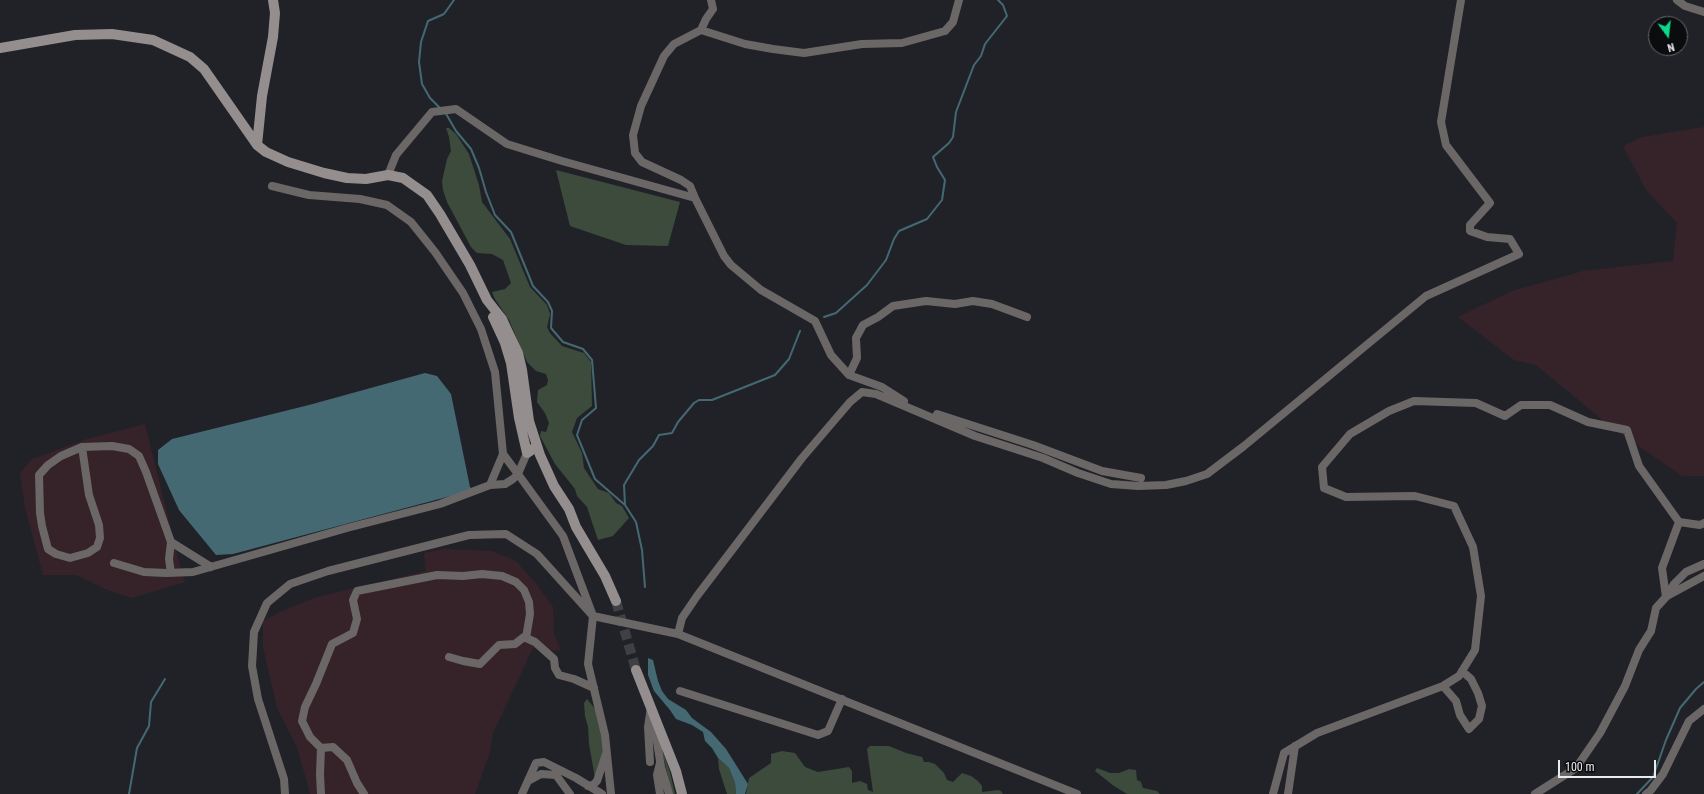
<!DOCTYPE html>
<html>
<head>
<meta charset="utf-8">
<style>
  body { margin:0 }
  #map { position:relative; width:1704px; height:794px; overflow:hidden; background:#212228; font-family:"Roboto Condensed",sans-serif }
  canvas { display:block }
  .north { position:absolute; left:1648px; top:16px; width:40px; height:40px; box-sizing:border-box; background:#0b0c0e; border:1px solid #646568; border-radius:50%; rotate:165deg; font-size:11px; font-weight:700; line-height:16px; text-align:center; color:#eaebef }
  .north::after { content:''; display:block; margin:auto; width:14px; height:18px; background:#0bd98b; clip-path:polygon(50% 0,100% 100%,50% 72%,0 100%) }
  .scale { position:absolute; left:1558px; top:760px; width:98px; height:18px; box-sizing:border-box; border:2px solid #eaebef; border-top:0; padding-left:5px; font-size:12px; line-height:14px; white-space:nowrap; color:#eaebef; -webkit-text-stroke:3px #0b0c0e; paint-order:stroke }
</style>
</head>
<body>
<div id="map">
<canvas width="1704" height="794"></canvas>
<div class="north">N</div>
<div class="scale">100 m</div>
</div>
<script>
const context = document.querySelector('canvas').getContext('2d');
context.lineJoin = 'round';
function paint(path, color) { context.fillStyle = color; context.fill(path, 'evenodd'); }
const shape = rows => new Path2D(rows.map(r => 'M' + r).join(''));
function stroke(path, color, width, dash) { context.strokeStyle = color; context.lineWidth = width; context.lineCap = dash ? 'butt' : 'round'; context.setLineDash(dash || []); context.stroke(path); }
paint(shape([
  [1704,127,1704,476,1682,476,1611,427,1536,365,1514,360,1458,317,1512,291,1583,271,1673,261,1677,223,1646,190,1623,146,1642,137],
  [145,424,181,570,185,582,132,598,110,591,76,575,43,575,25,508,20,473,32,459,87,439],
  [445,549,492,551,516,561,538,586,553,607,554,633,561,651,533,648,493,733,490,752,475,794,310,794,297,747,277,708,263,647,263,621,284,610,317,597,426,571,424,553]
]), '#36232a');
paint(shape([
  [446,128,449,128,456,134,469,154,479,185,482,202,510,239,530,287,547,305,550,314,547,327,550,333,562,346,584,353,591,362,592,406,577,418,572,432,582,453,584,468,598,489,609,493,616,503,622,506,629,518,613,536,598,540,587,507,577,496,575,489,555,464,540,436,541,431,546,432,549,423,545,413,537,402,538,390,547,385,548,380,546,374,536,371,527,362,509,320,495,299,492,292,505,289,511,283,503,260,492,254,477,253,471,247,447,202,443,190,442,181,447,159,451,151,449,137],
  [556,170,680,202,668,246,626,245,570,226],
  [587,699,596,710,605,751,595,778,589,744,588,727,585,716,584,703],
  [661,746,670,772,675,794,672,794],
  [870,746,889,746,906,753,922,757,924,762,929,762,935,764,944,773,947,780,953,782,962,773,971,776,978,781,982,786,982,792,998,790,1001,791,1003,794,746,794,749,778,771,763,771,754,782,751,795,753,805,767,818,772,849,767,852,771,852,783,860,781,867,784,868,790,873,792,867,749],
  [718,758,729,768,735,783,736,794,727,794,719,769],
  [1097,768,1110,773,1119,773,1129,769,1136,770,1137,780,1141,782,1143,788,1157,791,1160,794,1127,794,1114,786,1095,771]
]), '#3c4b3c');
paint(shape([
  [425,373,437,376,451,394,470,487,473,490,233,554,216,555,179,510,158,464,158,450,172,439,309,405],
  [648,658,653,660,658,681,662,691,668,699,686,710,692,718,711,732,726,749,748,784,745,794,736,794,735,783,729,768,718,758,712,748,705,741,703,732,692,725,676,719,670,710,654,691,648,675]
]), '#446973');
stroke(shape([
  [440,108,430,98,422,84,419,62,421,42,428,21,444,14,454,0],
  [445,112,456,131,471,149,479,168,486,192,495,215,511,232,533,286,548,302,552,311,551,328,563,342,583,349,592,360,596,408,582,420,577,435,595,479,625,505,636,522,642,550,645,587],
  [824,317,836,313,867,285,886,260,894,239,899,231,927,219,942,200,945,180,937,167,933,157,949,143,953,137,956,112,974,65,981,56,985,44,1007,16,1003,5,998,0],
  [625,505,624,485,639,460,653,446,659,435,672,433,678,422,694,403,699,400,712,400,775,375,789,359,800,331],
  [129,794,137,748,149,726,151,702,165,679],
  [1637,794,1653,777,1666,740,1680,708,1696,689,1704,682]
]), '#446973', 2);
stroke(shape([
  [616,601,636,670]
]), '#3f4046', 10, [10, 5]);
stroke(shape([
  [1677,0,1685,6,1704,12],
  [701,30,745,44,773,49,804,53,862,44,902,43,945,31,953,22,959,0],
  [388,175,396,155,432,112,456,109,507,144,562,161,695,198,724,256,731,265,761,290,815,321,831,355,849,375,882,387,904,401],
  [272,186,309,195,360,199,387,205,411,222,435,252,463,293,481,329,495,372,503,454,490,485],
  [695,198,690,186,681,180,642,162,635,153,633,135,641,106,664,56,674,44,701,30,706,19,713,9,711,0],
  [849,375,857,358,856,338,863,325,878,317,893,306,926,301,955,304,973,301,992,304,1027,317],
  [937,414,1033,445,1102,471,1141,478],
  [82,447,61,456,48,465,39,475,40,513,42,526,48,549,56,554,70,558,88,553,97,547,100,538,99,525,89,495,82,447,112,446,129,449,139,456,146,472,171,542,211,567],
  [527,453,518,474,563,536,593,616,588,664,605,735,611,794],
  [114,563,144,572,166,573,193,572,347,528,440,504,490,485,505,484,513,479,518,474,503,454],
  [171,573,169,559,171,542],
  [1667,596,1704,576],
  [1666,597,1662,568,1679,522,1700,525,1704,523],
  [678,634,682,618,697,596,802,458,850,402,862,392,876,394,975,436,1043,458,1078,473,1111,484,1138,486,1166,485,1186,481,1207,474,1244,446,1426,296,1519,254,1510,239,1487,237,1470,231,1470,225,1490,203,1446,145,1441,122,1461,0],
  [449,657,463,661,480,664,499,645,515,644,524,637,535,642,554,659,555,668,559,675,574,679,594,688],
  [1443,686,1456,701,1460,715,1469,729,1479,719,1482,706,1478,693,1471,679,1462,671],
  [680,691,818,735,828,731,842,699],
  [654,723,661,767,669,794],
  [650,762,648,727,651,707],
  [660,763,657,775,660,794],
  [528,781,541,774,556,775,570,794],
  [588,786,593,785,597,781,606,754],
  [285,794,284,779,258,699,252,666,254,632,267,603,290,584,328,571,469,535,506,534,537,554,593,616,678,634,1077,794],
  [321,794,320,774,321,748],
  [364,794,357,783,347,760,333,747,321,748,310,737,302,721,305,707,316,684,332,644,353,633,357,619,353,600,357,591,437,575,463,576,482,574,502,576,516,582,524,590,529,602,530,614,526,638],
  [522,794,536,763,544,762,576,778,602,794],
  [1273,794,1284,753,1317,733,1443,686,1459,676,1475,650,1481,596,1473,547,1454,506,1415,496,1346,497,1324,488,1322,467,1350,434,1389,411,1414,401,1476,403,1505,416,1521,405,1550,405,1588,422,1627,430,1639,466,1679,522],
  [1288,794,1295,746],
  [1535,794,1576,768,1600,733,1625,686,1639,650,1651,631,1656,608,1666,597,1674,584,1686,572,1704,564],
  [1646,794,1651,790,1663,774,1689,721,1704,709]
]), '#6b6767', 8);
stroke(shape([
  [0,48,75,35,112,34,153,40,190,57,204,69,257,145,266,152,288,162,324,173,347,178,366,179,388,175,403,178,427,195,440,214,470,265,487,300,502,319,507,330,518,353,522,370,529,421,540,455,554,486,569,509,576,527,605,576,616,601],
  [257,145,262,96,273,37,275,13,273,0],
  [493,317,505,343,511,363,519,418,527,453,536,447],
  [636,670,676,771,682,794]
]), '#948e8e', 10);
</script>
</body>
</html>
